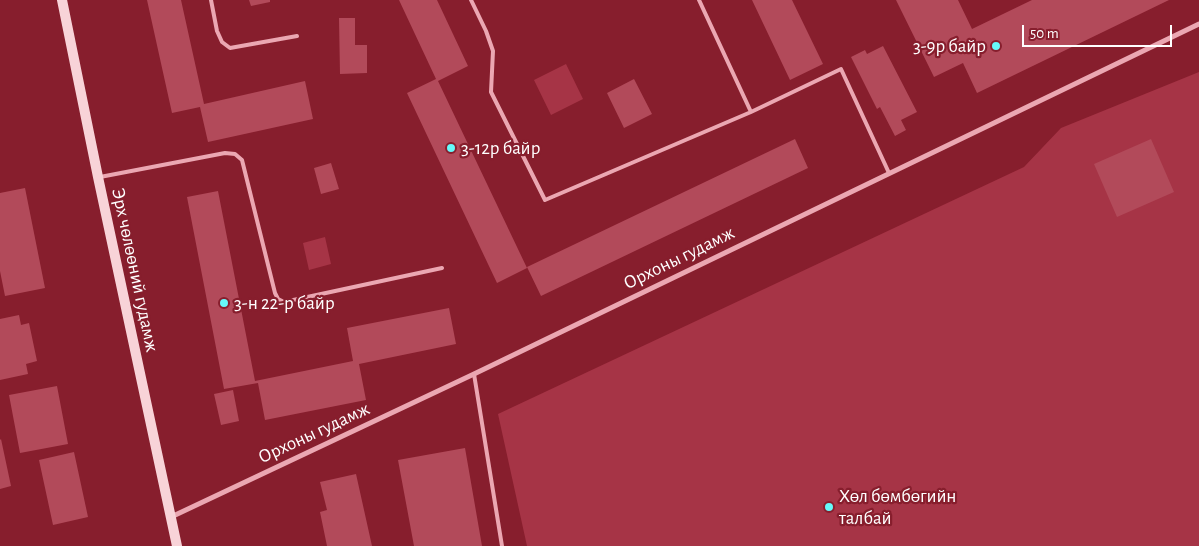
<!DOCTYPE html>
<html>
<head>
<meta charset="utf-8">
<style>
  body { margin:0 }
  #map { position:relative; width:1199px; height:546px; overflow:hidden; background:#871e2d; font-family:"Alegreya Sans",sans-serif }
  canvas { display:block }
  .scale { position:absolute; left:1022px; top:25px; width:150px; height:22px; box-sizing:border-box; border:2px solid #fff; border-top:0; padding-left:6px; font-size:15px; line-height:18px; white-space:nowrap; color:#fff; -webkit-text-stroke:4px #871e2d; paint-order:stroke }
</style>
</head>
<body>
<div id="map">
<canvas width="1199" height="546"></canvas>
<div class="scale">50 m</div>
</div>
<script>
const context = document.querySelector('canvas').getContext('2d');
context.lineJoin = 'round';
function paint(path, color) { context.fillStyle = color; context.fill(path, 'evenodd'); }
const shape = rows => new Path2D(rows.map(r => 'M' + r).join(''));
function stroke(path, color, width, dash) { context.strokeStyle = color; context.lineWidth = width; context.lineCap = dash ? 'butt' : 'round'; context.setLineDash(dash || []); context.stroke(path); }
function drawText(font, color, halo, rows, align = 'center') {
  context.font = font + ' "Alegreya Sans",sans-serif'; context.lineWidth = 4.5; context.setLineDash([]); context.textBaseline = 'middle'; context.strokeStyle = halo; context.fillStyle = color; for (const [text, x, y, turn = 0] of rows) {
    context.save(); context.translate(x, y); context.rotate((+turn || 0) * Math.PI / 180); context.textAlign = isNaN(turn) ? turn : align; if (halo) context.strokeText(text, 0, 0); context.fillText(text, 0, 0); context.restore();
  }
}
paint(shape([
  [566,64,583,99,551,115,534,80],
  [1199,72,1199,546,527,546,498,414,1024,167,1061,128],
  [325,237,331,264,309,270,303,243]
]), '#a63446');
paint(shape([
  [147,0,181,0,204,104,305,81,313,119,208,142,200,107,172,113],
  [249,0,270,0,270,2,251,6],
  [399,0,437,0,468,66,438,81,527,268,497,283,407,93,436,79],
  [752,0,792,0,823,64,790,80],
  [896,0,958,0,972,29,1032,0,1169,0,977,93,963,63,934,77],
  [339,18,355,18,355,45,367,45,367,73,340,74],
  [883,46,917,112,901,120,906,130,895,136,880,107,877,109,851,57,865,50,867,54],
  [634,79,652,114,624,128,607,93],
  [795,139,808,168,541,296,527,267],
  [1151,139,1174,192,1117,217,1094,164],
  [331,163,339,189,321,194,314,168],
  [25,188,45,288,5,296,0,271,0,193],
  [218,191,255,381,353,361,347,328,449,308,456,344,359,364,366,400,265,420,258,383,224,389,187,197],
  [19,315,21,325,29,323,37,361,26,364,28,374,0,380,0,319],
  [57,386,68,444,20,453,9,395],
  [233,390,239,421,221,425,214,394],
  [1,439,11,486,0,489,0,440],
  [465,448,482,546,414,546,398,460],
  [74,452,88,517,53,525,39,460],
  [356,474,372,546,327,546,320,512,327,510,320,482]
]), '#b24a5a');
stroke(shape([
  [211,0,217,31,222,42,230,48,297,36],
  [471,0,486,31,493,51,491,92,545,200,751,112],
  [699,0,751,112,841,69,889,173],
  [100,177,225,153,235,154,242,160,275,293,278,299,284,302,442,268],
  [474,374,502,546]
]), '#eba7b2', 4);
stroke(shape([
  [171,517,474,374,1199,24]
]), '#eba7b2', 5);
stroke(shape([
  [62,0,98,177,177,546]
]), '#f8d3d8', 10);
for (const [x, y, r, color] of [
  [996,46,5,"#66f9fa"],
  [451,148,5,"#66f9fa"],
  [224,303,5,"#66f9fa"],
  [829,507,5,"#66f9fa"]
]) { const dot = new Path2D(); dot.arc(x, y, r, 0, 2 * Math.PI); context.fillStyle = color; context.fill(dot); stroke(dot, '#871e2d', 2); }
drawText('19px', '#fff', '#871e2d', [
  ["3-9р байр",986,46,"right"],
  ["3-12р байр",461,148],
  ["3-н 22-р байр",234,303],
  ["Хөл бөмбөгийн",839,496],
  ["талбай",839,518]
], 'left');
drawText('19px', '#fff', '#871e2d', [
  ["Орхоны гудамж",679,258,-26],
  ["Эрх чөлөөний гудамж",135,270,78],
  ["Орхоны гудамж",314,433,-25]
]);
</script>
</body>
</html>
